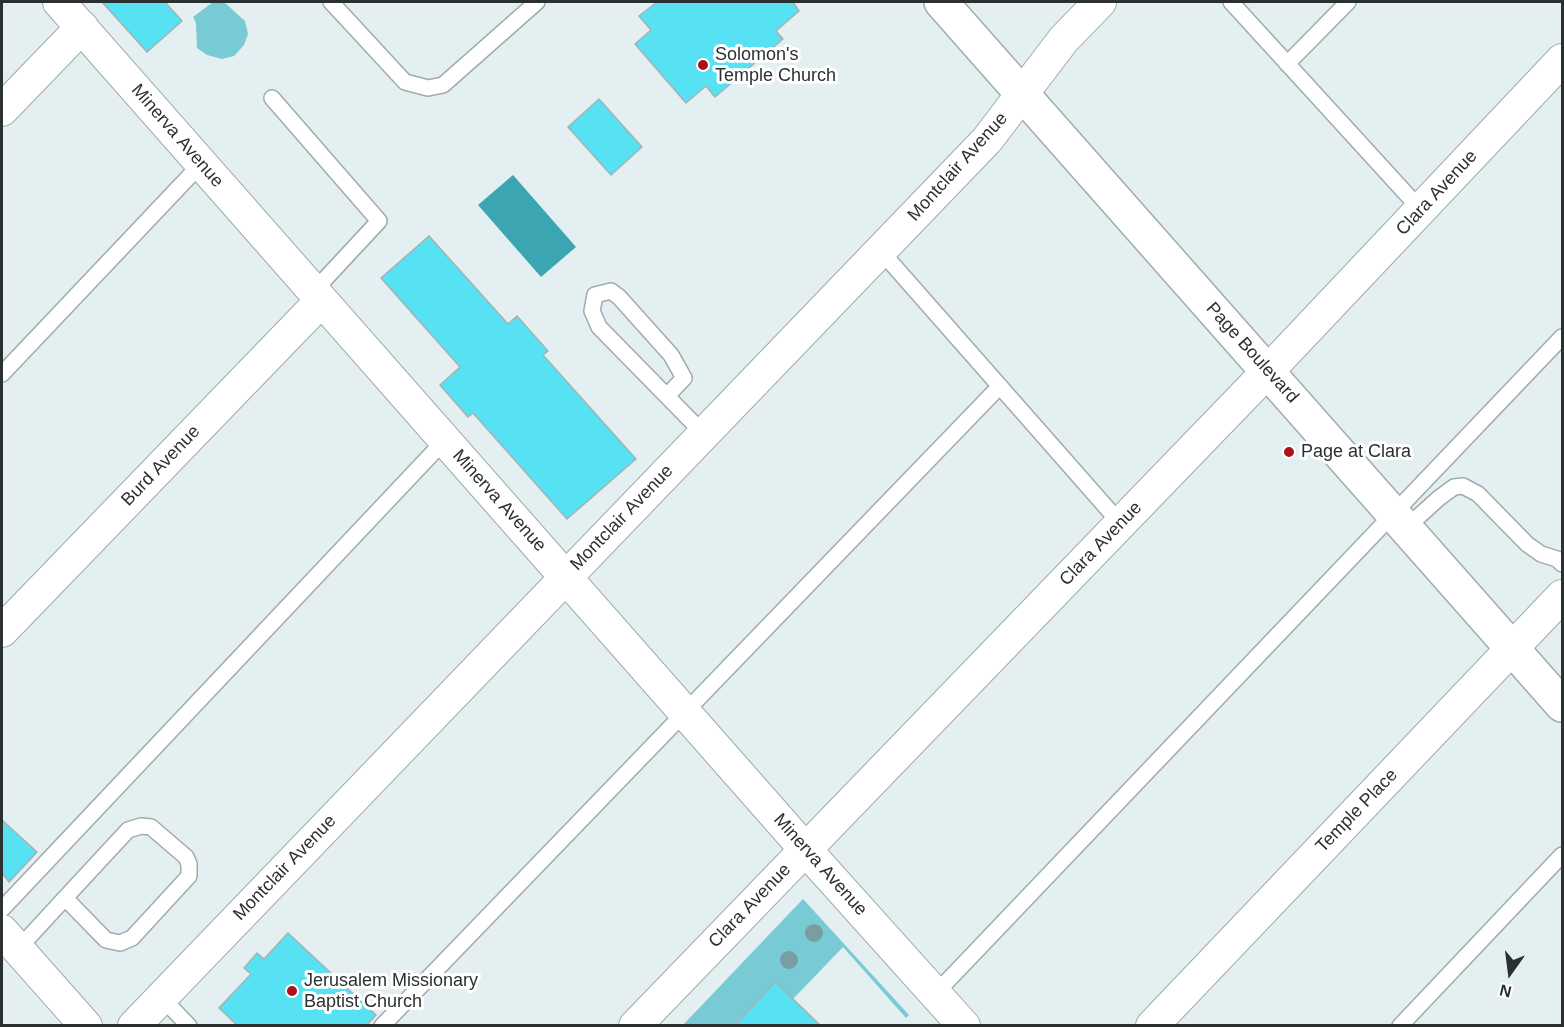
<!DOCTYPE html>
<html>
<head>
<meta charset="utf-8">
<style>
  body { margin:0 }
  #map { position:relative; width:1564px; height:1027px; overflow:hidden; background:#e3eff0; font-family:Helvetica,sans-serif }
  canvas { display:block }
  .frame { position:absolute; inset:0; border:3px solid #2b3030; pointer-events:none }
  .north { position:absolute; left:1480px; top:943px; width:60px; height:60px; -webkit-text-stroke:4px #fff; paint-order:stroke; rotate:194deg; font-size:16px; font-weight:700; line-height:24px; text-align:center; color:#2b3030 }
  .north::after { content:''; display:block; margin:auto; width:21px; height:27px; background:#2b3030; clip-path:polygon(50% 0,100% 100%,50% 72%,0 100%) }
</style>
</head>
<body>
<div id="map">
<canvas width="1564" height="1027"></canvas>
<div class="frame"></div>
<div class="north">N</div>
</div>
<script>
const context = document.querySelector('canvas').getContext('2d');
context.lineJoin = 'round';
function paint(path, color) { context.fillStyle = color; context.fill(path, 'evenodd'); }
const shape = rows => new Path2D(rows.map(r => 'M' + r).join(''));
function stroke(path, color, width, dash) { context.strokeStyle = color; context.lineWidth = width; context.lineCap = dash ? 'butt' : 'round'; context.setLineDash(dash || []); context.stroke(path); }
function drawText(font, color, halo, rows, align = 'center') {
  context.font = font + ' Helvetica,sans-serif'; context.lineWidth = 6; context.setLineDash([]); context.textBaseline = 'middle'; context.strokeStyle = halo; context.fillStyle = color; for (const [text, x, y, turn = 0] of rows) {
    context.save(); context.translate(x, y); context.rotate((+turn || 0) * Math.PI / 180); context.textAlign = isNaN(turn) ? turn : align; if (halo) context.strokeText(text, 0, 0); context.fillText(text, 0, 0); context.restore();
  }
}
paint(shape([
  [213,2,224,2,245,21,248,34,244,45,234,56,222,59,207,55,197,48,196,23,193,17],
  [803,899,909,1015,906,1018,843,947,793,999,775,982,734,1025,682,1026]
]), '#78cad4');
paint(shape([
  [513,175,576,247,541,277,478,205]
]), '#3ba6b2');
const building = shape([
  [102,2,165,2,182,21,147,52,102,2],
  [657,2,793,2,799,11,776,31,783,39,715,97,706,86,686,103,635,44,651,30,639,16,657,2],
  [599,99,642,147,611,175,568,127,599,99],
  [429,236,508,324,517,316,548,351,543,355,636,459,567,519,473,413,468,417,440,385,460,367,381,278,429,236],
  [2,820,37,852,9,882,2,873,2,820],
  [288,933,376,1015,366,1026,238,1026,219,1008,251,974,244,968,257,953,264,959,288,933],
  [775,982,793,999,821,1026,734,1026,775,982]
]);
paint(building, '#56e2f3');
stroke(building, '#a6b1b3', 1.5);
const service = shape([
  [331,2,405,82,428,88,443,85,537,2],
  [1231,2,1421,210],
  [1287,64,1348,2],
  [272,98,379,221,313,292],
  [880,250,1121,524],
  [2,374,201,164],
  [667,396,684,378,671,355,619,297,611,291,595,295,592,311,599,327,703,433],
  [1407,527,1439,498,1454,487,1463,486,1478,494,1527,544,1541,554,1557,559,1562,564],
  [2,909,445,440],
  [18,949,65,898,128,830,141,826,151,827,186,857,189,864,189,876,132,938,120,943,106,940,65,898],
  [935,994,1562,337],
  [161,997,189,1026],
  [382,1026,1000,386],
  [1400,1026,1562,855]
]);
const minor = shape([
  [59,2,805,849,964,1026],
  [2,110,82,27],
  [2,631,321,301],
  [2,931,86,1026],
  [134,1026,987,140,1064,39,1100,2],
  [635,1026,1268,371,1562,60],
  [1152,1026,1562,596]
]);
const primary = shape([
  [941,2,1562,705]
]);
stroke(service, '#a0abac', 18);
stroke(minor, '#a0abac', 34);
stroke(primary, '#a0abac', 36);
stroke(service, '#fff', 15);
stroke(minor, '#fff', 32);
stroke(primary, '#fff', 33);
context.fillStyle = '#799ea2';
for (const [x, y] of [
  [814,933],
  [789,960]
]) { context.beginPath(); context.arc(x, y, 9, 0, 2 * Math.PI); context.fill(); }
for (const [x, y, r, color] of [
  [703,65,6,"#a8141a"],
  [1289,452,6,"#a8141a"],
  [292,991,6,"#a8141a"]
]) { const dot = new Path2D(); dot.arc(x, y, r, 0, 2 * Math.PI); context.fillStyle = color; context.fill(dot); stroke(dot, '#fff', 2); }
drawText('18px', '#2b3030', '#fff', [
  ["Solomon's",715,55],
  ["Temple Church",715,76],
  ["Page at Clara",1301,452],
  ["Jerusalem Missionary",304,981],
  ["Baptist Church",304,1002]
], 'left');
drawText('18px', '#2b3030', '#fff', [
  ["Minerva Avenue",177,136,49],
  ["Montclair Avenue",958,167,-48],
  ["Clara Avenue",1437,193,-47],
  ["Page Boulevard",1252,353,48],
  ["Burd Avenue",161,466,-46],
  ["Minerva Avenue",499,501,48],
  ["Montclair Avenue",622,518,-46],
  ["Clara Avenue",1101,544,-46],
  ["Temple Place",1357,811,-46],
  ["Minerva Avenue",820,865,48],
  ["Montclair Avenue",285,868,-46],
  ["Clara Avenue",750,906,-46]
]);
</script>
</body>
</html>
